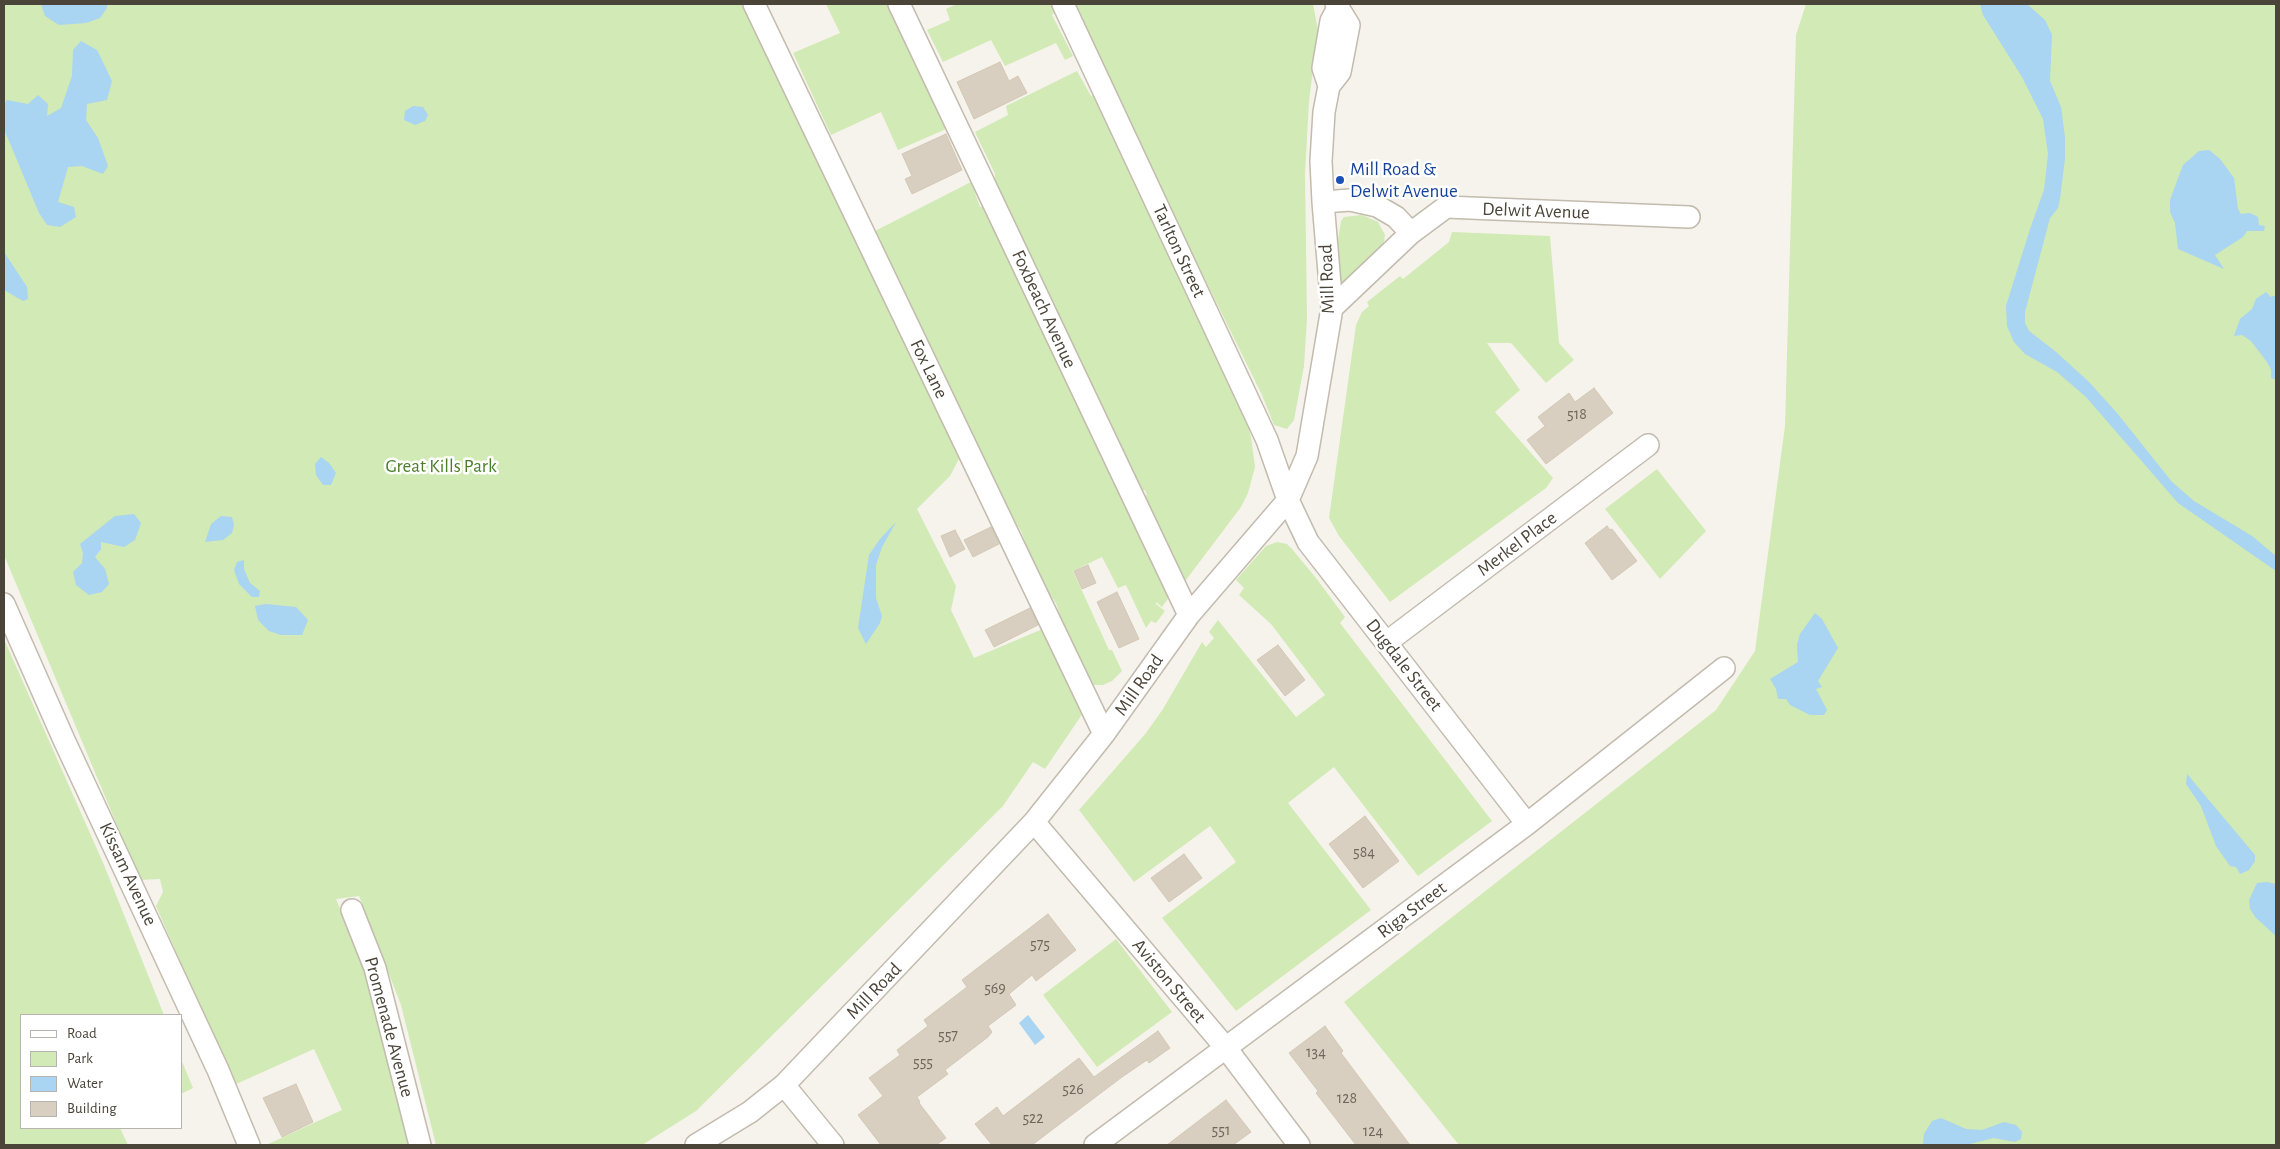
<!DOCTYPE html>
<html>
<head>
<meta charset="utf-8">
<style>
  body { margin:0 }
  #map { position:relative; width:2280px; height:1149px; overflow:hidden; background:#f6f3ec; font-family:"Alegreya Sans",sans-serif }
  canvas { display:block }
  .frame { position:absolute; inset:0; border:5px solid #4b4439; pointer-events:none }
  .legend { position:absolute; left:20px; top:1014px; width:162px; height:115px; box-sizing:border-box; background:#fff; border:1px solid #b7b4b0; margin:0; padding:6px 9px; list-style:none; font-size:15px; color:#4b4439 }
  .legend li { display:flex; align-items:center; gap:10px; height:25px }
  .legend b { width:25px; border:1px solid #b7b4b0 }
</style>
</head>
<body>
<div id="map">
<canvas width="2280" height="1149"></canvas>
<div class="frame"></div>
<ul class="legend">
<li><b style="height:6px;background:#fff"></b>Road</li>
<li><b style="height:14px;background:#d2eab5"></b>Park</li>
<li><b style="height:14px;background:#a9d4f2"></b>Water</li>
<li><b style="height:14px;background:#d8cfc1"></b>Building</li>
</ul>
</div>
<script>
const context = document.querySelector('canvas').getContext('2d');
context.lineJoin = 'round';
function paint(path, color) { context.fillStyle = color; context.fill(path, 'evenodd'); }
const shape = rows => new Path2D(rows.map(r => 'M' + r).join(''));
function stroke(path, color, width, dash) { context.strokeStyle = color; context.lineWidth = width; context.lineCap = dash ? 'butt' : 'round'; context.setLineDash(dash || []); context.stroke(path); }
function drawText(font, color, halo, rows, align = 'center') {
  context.font = font + ' "Alegreya Sans",sans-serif'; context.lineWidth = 5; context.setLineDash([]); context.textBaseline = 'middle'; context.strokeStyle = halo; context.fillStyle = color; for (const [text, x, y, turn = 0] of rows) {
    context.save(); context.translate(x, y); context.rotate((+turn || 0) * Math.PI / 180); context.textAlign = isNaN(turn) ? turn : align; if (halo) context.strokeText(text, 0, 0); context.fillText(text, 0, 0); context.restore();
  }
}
paint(shape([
  [4,4,745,4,961,455,950,476,917,509,956,586,951,610,974,658,1045,628,1085,710,1045,769,1033,762,1003,806,696,1111,642,1145,436,1145,401,1005,359,896,336,899,366,972,415,1145,266,1145,342,1110,314,1049,234,1085,156,906,163,892,160,879,140,880,4,555],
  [826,4,890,4,947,126,946,129,898,150,881,112,831,135,793,53,840,33],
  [957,4,1056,4,1059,10,1052,15,1073,56,1065,60,1056,43,1005,66,991,40,943,62,927,30,950,20,946,9],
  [1076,4,1313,4,1318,30,1309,101,1305,175,1307,319,1304,366,1294,420,1287,429,1274,425,1262,395,1156,180],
  [1806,4,2276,4,2276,1145,1459,1145,1344,1002,1716,710,1755,651,1785,426,1796,35],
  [1077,71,1091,96,1098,93,1242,402,1251,437,1255,467,1248,493,1241,507,1186,580,1183,579,1144,496,1147,495,1145,490,1142,491,1103,408,1040,282,995,181,995,174,975,132,1008,115,1006,106],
  [971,182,980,207,984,206,996,235,1000,235,1170,596,1162,607,1156,602,1156,604,1165,611,1156,623,1151,621,1146,628,1126,585,1118,588,1102,557,1073,571,1109,650,1112,650,1122,671,1112,681,1103,685,1094,685,1088,682,1065,631,1056,603,1039,580,1021,531,1013,518,1006,511,962,427,875,231],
  [1362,215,1378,222,1385,235,1383,248,1345,285,1337,285,1337,246,1341,221,1344,217],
  [1452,232,1550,236,1559,343,1574,360,1546,383,1511,343,1487,343,1520,390,1495,412,1553,478,1546,488,1390,602,1339,536,1329,518,1356,325,1362,312,1369,306,1367,302,1400,276,1403,279,1449,242],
  [1657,469,1706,531,1660,579,1605,509],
  [1277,542,1287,544,1292,549,1316,578,1345,617,1340,623,1492,821,1418,876,1334,767,1288,803,1371,910,1236,1011,1162,918,1236,862,1210,826,1134,882,1079,810,1146,733,1163,709,1202,642,1206,647,1214,638,1209,632,1218,620,1296,717,1325,695,1271,624,1239,595,1244,588,1236,580,1266,546],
  [4,639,104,865,164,1015,21,1015,21,1128,120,1128,128,1145,4,1145],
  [1116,939,1172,1012,1097,1067,1043,995],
  [181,1059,193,1088,181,1094]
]), '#d2eab5');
paint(shape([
  [41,4,107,4,107,8,100,18,86,23,59,25,45,16],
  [1980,4,2027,4,2045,20,2052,35,2050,81,2061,107,2065,137,2065,159,2060,199,2058,208,2050,218,2025,312,2025,323,2029,331,2055,351,2089,382,2117,413,2172,482,2194,501,2252,536,2276,556,2276,571,2178,503,2086,397,2057,372,2025,354,2014,342,2007,326,2006,306,2030,229,2044,190,2048,154,2043,119,2022,77,1983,15],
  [81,41,97,50,112,81,107,100,87,104,86,120,98,138,108,166,103,174,82,166,68,167,58,202,74,207,76,217,60,227,47,225,39,213,4,129,4,105,7,100,28,104,38,95,48,104,47,116,61,108,72,76,73,50],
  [413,106,423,107,428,115,425,121,415,125,404,120,405,111],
  [2209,150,2220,159,2234,178,2238,209,2241,214,2250,213,2258,217,2259,225,2265,226,2264,231,2247,231,2243,237,2215,255,2224,269,2178,249,2175,223,2170,212,2170,200,2183,165,2199,151],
  [4,252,27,287,28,299,23,301,4,290],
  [2266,292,2271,297,2276,295,2276,380,2271,378,2271,370,2267,362,2251,341,2242,335,2234,336,2240,319,2252,309,2256,299],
  [321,457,329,463,336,473,331,485,323,485,316,475,315,464],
  [134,514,141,523,135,540,124,547,101,542,101,549,95,557,105,569,109,584,102,592,89,595,76,585,73,572,82,563,83,553,80,544,115,516],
  [221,516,232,517,234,525,232,533,223,540,205,542,211,524],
  [896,522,882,547,876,565,876,598,882,616,880,623,866,644,858,628,869,555,880,539],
  [244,560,244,569,250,583,260,591,259,597,252,597,239,584,234,570,237,562],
  [266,604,296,607,308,620,302,635,281,635,269,631,258,620,255,606],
  [1815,613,1822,619,1838,648,1818,681,1822,687,1816,689,1827,710,1824,715,1810,715,1790,705,1786,699,1778,699,1776,689,1770,679,1798,662,1797,645,1800,634],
  [2187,774,2255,855,2255,861,2249,870,2240,874,2236,867,2230,866,2216,846,2201,806,2186,784],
  [2267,882,2276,884,2276,936,2256,918,2250,909,2249,900,2257,883],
  [1028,1015,1045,1037,1035,1045,1019,1023],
  [1941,1118,1966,1129,1982,1130,2004,1122,2016,1125,2022,1132,2021,1139,2015,1142,1994,1138,1966,1145,1923,1145,1924,1134,1932,1121]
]), '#a9d4f2');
const building = shape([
  [1000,62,1009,81,1018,76,1027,93,974,119,957,82,1000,62],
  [946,134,962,170,912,194,905,179,912,176,902,154,946,134],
  [1594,388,1613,413,1546,464,1527,440,1545,426,1538,417,1569,393,1575,402,1594,388],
  [1607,526,1610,530,1612,529,1637,561,1612,580,1585,543,1607,526],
  [991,527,999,544,973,557,964,540,991,527],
  [955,530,965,549,950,557,941,536,955,530],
  [1088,565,1096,583,1082,589,1074,571,1088,565],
  [1117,592,1139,639,1119,648,1097,602,1117,592],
  [1030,608,1038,625,994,647,985,630,1030,608],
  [1278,645,1305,680,1285,696,1257,660,1278,645],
  [1365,816,1399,861,1363,888,1329,844,1365,816],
  [1184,854,1202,878,1169,902,1151,878,1184,854],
  [1048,914,1076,950,1036,981,1032,975,1009,994,1016,1005,988,1026,992,1032,988,1037,945,1070,948,1074,917,1097,920,1102,919,1103,946,1138,936,1145,881,1145,858,1115,883,1096,869,1078,900,1055,897,1050,928,1026,924,1020,967,987,962,980,1048,914],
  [1325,1026,1343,1051,1341,1053,1410,1145,1356,1145,1316,1093,1318,1091,1289,1053,1325,1026],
  [1158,1031,1170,1048,1149,1063,1147,1060,1122,1077,1032,1145,992,1145,975,1124,997,1107,1003,1116,1079,1058,1094,1077,1158,1031],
  [296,1084,313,1122,282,1137,263,1098,296,1084],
  [1226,1100,1251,1132,1233,1145,1167,1145,1226,1100]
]);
paint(building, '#d8cfc1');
stroke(building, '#d3c7b4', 1);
const minor = shape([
  [754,4,1104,734],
  [899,4,1189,615],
  [1063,4,1267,440,1288,500,1308,542,1527,824],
  [1329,86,1323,68,1331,21,1338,8],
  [1323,202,1350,200,1377,206,1396,217,1411,233],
  [1332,308,1411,233,1446,207,1689,217],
  [4,604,64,740,218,1070,249,1145],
  [1387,642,1648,445],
  [1034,822,1226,1048,1299,1145],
  [352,910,375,968,420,1145],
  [784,1085,833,1145],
  [696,1145,750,1112,784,1085,1034,822,1104,734,1189,615,1288,500,1307,456,1332,308,1323,202,1321,161,1324,112,1329,86,1340,72,1349,25,1336,4],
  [1095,1145,1527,824,1724,668]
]);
stroke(minor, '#c2bbae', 24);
stroke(minor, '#fff', 21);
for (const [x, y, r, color] of [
  [1340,180,5,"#1a4fb4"]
]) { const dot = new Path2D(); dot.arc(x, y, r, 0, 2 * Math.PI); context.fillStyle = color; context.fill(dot); stroke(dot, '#fff', 2); }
drawText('16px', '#6e675b', null, [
  ["518",1577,414],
  ["584",1364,852],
  ["575",1040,944],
  ["569",995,988],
  ["557",948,1035],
  ["134",1316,1052],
  ["555",923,1062],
  ["526",1073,1089],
  ["128",1347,1098],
  ["522",1033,1118],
  ["551",1221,1130],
  ["124",1373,1131]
]);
drawText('19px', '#164399', '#fff', [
  ["Mill Road &",1350,169],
  ["Delwit Avenue",1350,191]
], 'left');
drawText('19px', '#4b4439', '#fff', [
  ["Delwit Avenue",1536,211,2],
  ["Tarlton Street",1179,251,65],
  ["Mill Road",1327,279,-92],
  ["Foxbeach Avenue",1044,309,65],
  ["Fox Lane",929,369,64],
  ["Merkel Place",1517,544,-37],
  ["Dugdale Street",1404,665,52],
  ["Mill Road",1139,685,-55],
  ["Kissam Avenue",128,874,65],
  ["Riga Street",1412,910,-37],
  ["Aviston Street",1169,981,50],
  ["Mill Road",874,991,-46],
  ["Promenade Avenue",389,1027,75]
]);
drawText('19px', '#4a7f2a', '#fff', [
  ["Great Kills Park",441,466]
]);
</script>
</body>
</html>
